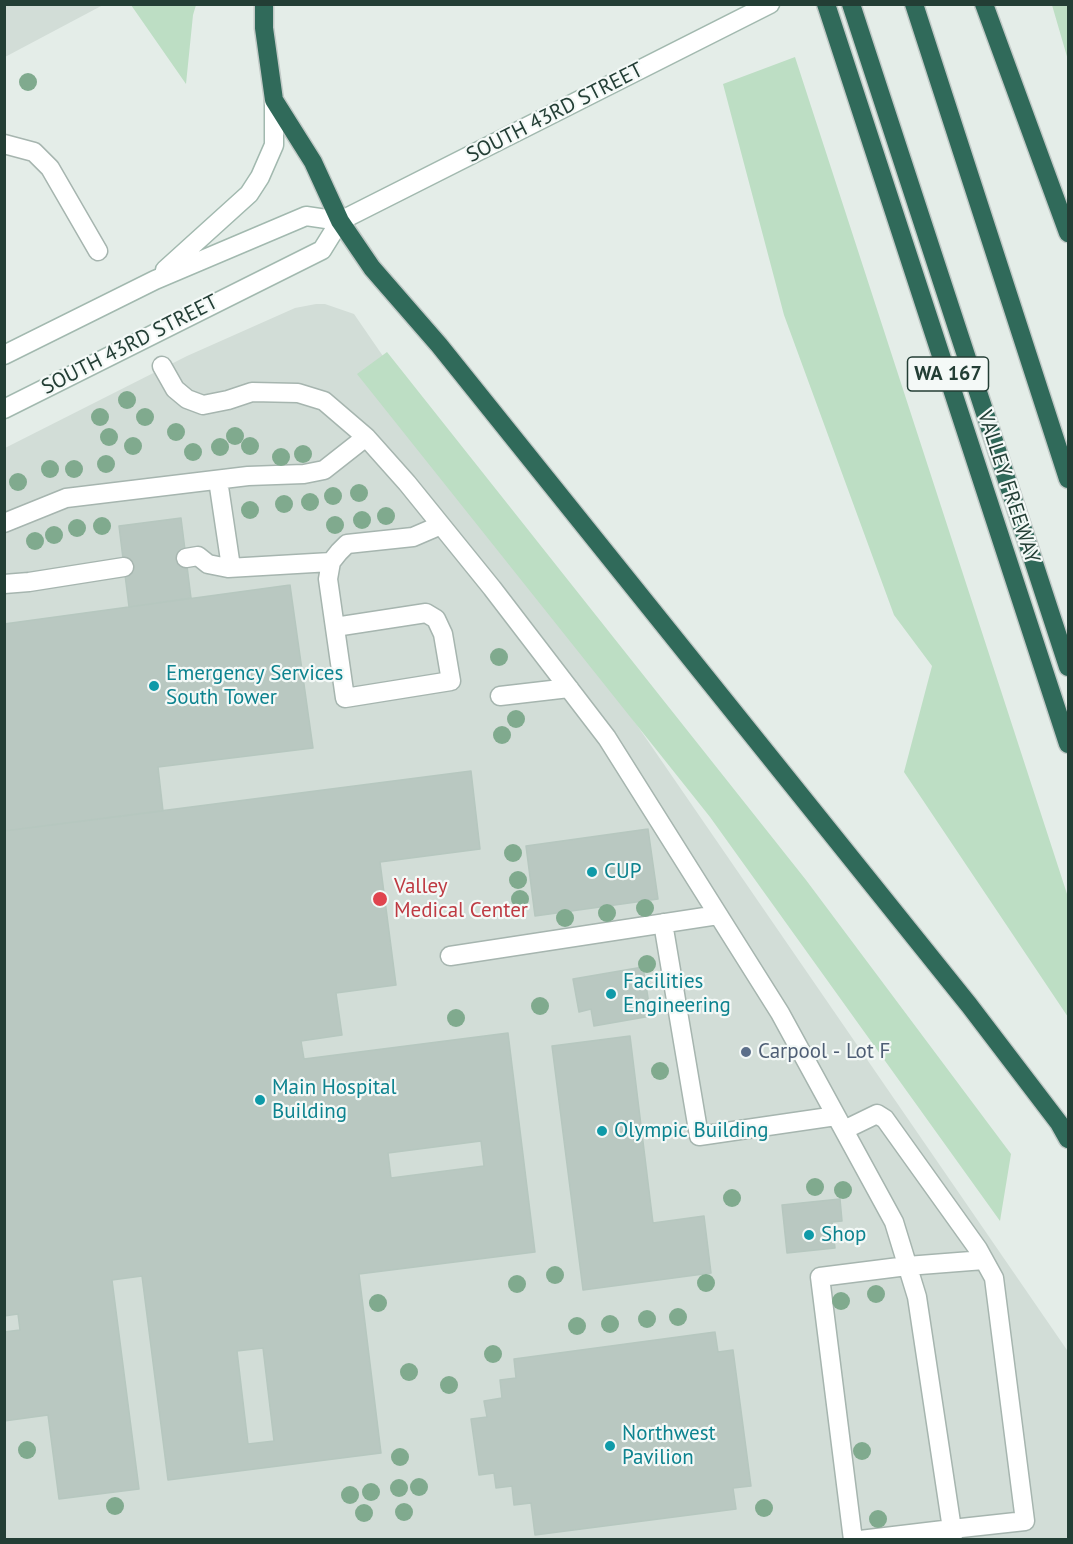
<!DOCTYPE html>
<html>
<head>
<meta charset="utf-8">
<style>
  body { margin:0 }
  #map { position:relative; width:1073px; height:1544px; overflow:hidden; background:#e4ede8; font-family:"PT Sans",sans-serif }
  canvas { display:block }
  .frame { position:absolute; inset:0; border:6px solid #233e35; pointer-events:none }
</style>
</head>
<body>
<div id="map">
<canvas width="1073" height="1544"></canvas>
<div class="frame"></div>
</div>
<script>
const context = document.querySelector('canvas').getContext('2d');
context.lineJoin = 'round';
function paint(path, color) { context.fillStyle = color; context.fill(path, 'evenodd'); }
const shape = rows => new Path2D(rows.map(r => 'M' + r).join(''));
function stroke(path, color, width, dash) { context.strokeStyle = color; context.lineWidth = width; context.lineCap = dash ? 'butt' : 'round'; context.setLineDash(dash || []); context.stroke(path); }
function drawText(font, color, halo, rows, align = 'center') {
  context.font = font + ' "PT Sans",sans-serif'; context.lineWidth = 4.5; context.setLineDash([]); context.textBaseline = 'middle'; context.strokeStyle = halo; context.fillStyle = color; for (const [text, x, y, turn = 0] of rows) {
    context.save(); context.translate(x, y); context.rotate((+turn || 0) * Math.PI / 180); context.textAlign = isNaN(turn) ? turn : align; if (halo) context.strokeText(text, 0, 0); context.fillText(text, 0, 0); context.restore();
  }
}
paint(shape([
  [5,4,103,4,103,5,5,57],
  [316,304,325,304,354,314,1067,1350,1068,1539,5,1540,5,448,187,356,295,308]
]), '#d2ddd7');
paint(shape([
  [131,5,196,5,193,15,186,84],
  [1052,5,1068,5,1068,60],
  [795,57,1068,897,1068,1017,904,772,932,666,894,615,784,315,723,84],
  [387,352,806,880,1011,1154,1000,1221,710,817,357,374]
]), '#bddec4');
const building = shape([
  [181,518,191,598,129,607,119,526,181,518],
  [290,585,313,748,158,767,163,811,4,831,4,624,290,585],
  [471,771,480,849,380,862,396,985,336,993,342,1035,301,1041,304,1059,508,1033,535,1252,359,1274,381,1453,168,1480,142,1276,112,1280,139,1489,59,1499,48,1415,4,1421,4,1332,20,1330,18,1314,4,1316,4,831,471,771],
  [481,1141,484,1166,391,1178,388,1153,481,1141],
  [263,1348,274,1441,248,1444,237,1351,263,1348],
  [648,829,658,899,535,916,526,846,648,829],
  [643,967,651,1016,594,1026,591,1009,579,1012,573,979,643,967],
  [630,1036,653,1223,704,1216,711,1273,583,1290,552,1046,630,1036],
  [840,1199,842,1221,832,1222,835,1248,787,1253,782,1205,840,1199],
  [715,1332,718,1352,733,1350,751,1486,733,1488,736,1509,535,1535,531,1503,514,1505,512,1486,496,1488,494,1473,479,1475,471,1419,487,1417,484,1401,502,1398,500,1380,516,1378,514,1359,715,1332]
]);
paint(building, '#b9c8c1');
stroke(building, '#b6c7bf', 1.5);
const service = shape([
  [4,144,34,152,50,168,98,251],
  [162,366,175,389,187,399,203,405,228,400,252,392,298,393,324,401,366,437,407,483,492,588,607,738,780,1013,894,1222,917,1297,952,1529,860,1540],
  [218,480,231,567],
  [4,523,66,498,248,476,304,474,324,470,366,437],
  [186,558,198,556,208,564,228,568,331,562],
  [4,584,29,582,124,567],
  [335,627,426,613,436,619,443,634,451,681,345,698,328,579,331,562,339,552,347,544,413,537,441,525],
  [500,696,569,688],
  [663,923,699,1136,836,1116],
  [450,956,718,915],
  [844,1130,877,1114,885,1119,978,1249,994,1278,1025,1521,952,1529,953,1540],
  [853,1540,820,1277,907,1266,984,1260]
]);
const secondary = shape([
  [165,270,249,194,260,177,274,145,274,100],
  [4,355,155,280,306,216,340,221],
  [4,409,322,250,340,221,770,4]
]);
const motorway = shape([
  [264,4,264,28,274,100,313,162,340,221,372,268,439,345,969,1005,1059,1123,1068,1139],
  [826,4,1068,744],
  [851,4,1068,667],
  [914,4,1068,479],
  [984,4,1068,233]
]);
stroke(service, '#a6b5af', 21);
stroke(secondary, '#a2b9af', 21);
stroke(motorway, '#c1c9c6', 21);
stroke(service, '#fff', 18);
stroke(secondary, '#fff', 18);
stroke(motorway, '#306a5a', 18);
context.fillStyle = '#80aa8e';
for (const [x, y] of [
  [28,82],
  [127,400],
  [100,417],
  [145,417],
  [176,432],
  [235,436],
  [109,437],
  [133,446],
  [250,446],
  [220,447],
  [193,452],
  [303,454],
  [281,457],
  [106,464],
  [50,469],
  [74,469],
  [18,482],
  [359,493],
  [333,496],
  [310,502],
  [284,504],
  [250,510],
  [386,516],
  [362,520],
  [335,525],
  [102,526],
  [77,528],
  [54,535],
  [35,541],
  [499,657],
  [516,719],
  [502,735],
  [513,853],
  [518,880],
  [520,899],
  [645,908],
  [607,913],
  [565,918],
  [647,964],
  [540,1006],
  [456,1018],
  [660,1071],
  [815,1187],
  [843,1190],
  [732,1198],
  [555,1275],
  [706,1283],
  [517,1284],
  [876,1294],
  [841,1301],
  [378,1303],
  [678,1317],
  [647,1319],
  [610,1324],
  [577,1326],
  [493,1354],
  [409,1372],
  [449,1385],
  [27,1450],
  [862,1451],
  [400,1457],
  [419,1487],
  [399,1488],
  [371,1492],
  [350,1495],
  [115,1506],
  [764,1508],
  [404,1512],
  [364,1513],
  [878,1519]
]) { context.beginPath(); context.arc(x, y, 9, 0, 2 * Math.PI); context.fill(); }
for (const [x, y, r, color] of [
  [154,686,6,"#0f9aa8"],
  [592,872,6,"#0f9aa8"],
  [380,899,8,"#e0444e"],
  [611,994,6,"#0f9aa8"],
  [746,1052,6,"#5c6f8a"],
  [260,1100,6,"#0f9aa8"],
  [602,1131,6,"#0f9aa8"],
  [809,1235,6,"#0f9aa8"],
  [610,1446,6,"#0f9aa8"]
]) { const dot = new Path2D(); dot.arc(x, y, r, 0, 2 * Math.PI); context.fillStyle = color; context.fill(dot); stroke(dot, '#f4f9f7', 2); }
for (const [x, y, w] of [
  [948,374,81]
]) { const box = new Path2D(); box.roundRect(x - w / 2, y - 17, w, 34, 4.5); context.fillStyle = '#f4f9f7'; context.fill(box); stroke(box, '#233e35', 1.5); }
drawText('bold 20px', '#233e35', null, [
  ["WA 167",948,374]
]);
drawText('21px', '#233e35', '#f4f9f7', [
  ["SOUTH 43RD STREET",555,113,-27],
  ["SOUTH 43RD STREET",130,345,-27],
  ["VALLEY FREEWAY",1008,487,72]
]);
drawText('21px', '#0d838f', '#f4f9f7', [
  ["Emergency Services",166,674],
  ["South Tower",166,698],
  ["CUP",604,872],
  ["Facilities",623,982],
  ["Engineering",623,1006],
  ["Main Hospital",272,1088],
  ["Building",272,1112],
  ["Olympic Building",614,1131],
  ["Shop",821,1235],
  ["Northwest",622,1434],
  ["Pavilion",622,1458]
], 'left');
drawText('21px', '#be3a42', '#f4f9f7', [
  ["Valley",394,887],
  ["Medical Center",394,911]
], 'left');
drawText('21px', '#4e5e75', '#f4f9f7', [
  ["Carpool - Lot F",758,1052]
], 'left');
</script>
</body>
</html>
